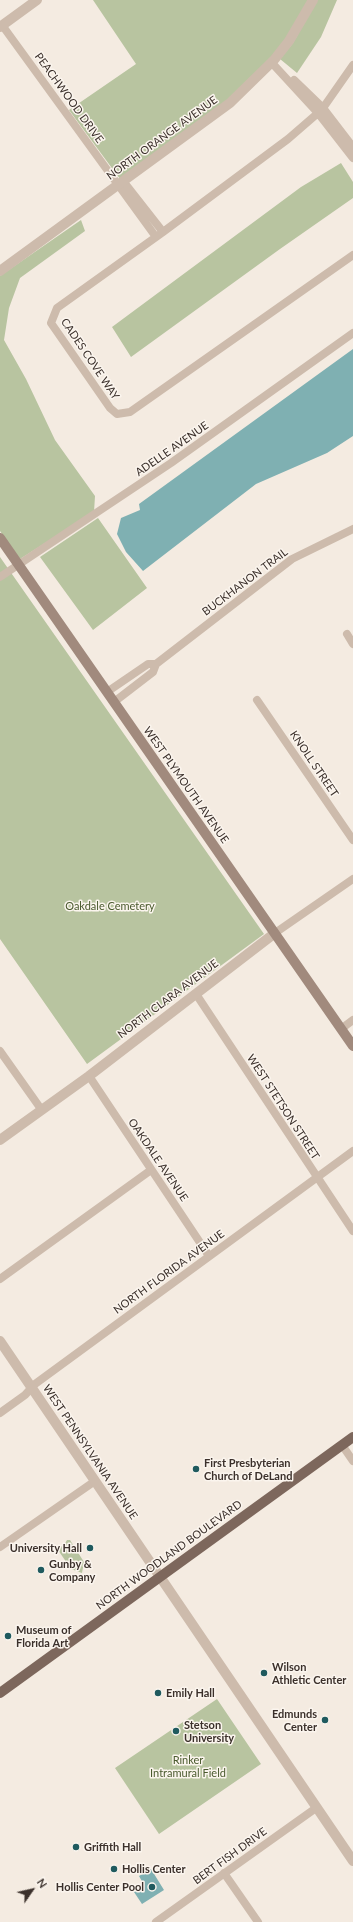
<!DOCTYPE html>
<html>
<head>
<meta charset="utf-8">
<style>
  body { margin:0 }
  #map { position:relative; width:353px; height:1922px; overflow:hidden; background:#f4ebe1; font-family:Lato,sans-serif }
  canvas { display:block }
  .north { position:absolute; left:12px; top:1870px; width:40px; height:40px; -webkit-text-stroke:3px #fbf5ee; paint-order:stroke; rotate:56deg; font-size:11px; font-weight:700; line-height:16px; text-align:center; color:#3b302b }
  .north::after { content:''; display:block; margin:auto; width:14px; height:18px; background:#3b302b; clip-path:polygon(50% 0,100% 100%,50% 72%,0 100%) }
</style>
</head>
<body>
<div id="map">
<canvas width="353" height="1922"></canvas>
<div class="north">N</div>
</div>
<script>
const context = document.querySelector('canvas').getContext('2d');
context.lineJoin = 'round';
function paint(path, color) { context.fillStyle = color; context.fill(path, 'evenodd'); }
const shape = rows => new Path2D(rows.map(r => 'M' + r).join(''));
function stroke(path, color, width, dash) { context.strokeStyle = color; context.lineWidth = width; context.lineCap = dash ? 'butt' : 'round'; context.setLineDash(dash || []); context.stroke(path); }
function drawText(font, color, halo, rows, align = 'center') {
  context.font = font + ' Lato,sans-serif'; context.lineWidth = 3; context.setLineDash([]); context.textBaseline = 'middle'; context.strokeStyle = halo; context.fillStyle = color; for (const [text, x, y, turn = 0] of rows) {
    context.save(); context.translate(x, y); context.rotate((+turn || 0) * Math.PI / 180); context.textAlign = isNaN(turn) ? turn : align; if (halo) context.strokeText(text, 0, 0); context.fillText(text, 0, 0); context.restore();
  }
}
paint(shape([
  [93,0,309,0,286,39,271,57,228,100,120,179,69,110,136,64],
  [317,0,337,0,321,37,297,73,280,59,293,43],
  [341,163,353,182,353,198,280,249,131,357,112,327,301,187],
  [81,220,85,231,20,278,9,308,4,340,26,379,55,440,95,496,94,512,20,559,0,531,0,276],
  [98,518,147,588,93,630,40,557],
  [0,557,264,934,87,1064,0,939],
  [67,1540,70,1540,84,1562,82,1573,71,1569,58,1550,59,1547,64,1545],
  [217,1699,261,1764,159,1834,115,1768]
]), '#b8c4a0');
paint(shape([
  [353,349,353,436,327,453,256,484,143,571,126,552,117,534,121,518,140,510,139,504],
  [151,1869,164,1890,142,1904,134,1892,144,1885,139,1876]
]), '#7fb0b2');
stroke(shape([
  [2,25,156,237],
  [272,63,318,113,353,158],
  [294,80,323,108,353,147],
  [323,108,353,65],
  [318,113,288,139,163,232,57,308,51,323,110,408,117,414,130,412,353,255],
  [123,181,163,232],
  [0,577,171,463,353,333],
  [347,634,353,644],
  [107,692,148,664,156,664],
  [257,700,353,840],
  [114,702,153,672,156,664,292,559,353,529],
  [275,933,353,879],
  [196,994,353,1231],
  [341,1029,353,1020],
  [0,1051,41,1109],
  [89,1076,209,1256],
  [0,1279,151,1170],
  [0,1413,25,1395,35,1384,353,1151],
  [342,1445,353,1461],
  [0,1547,95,1481],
  [224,1873,258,1922],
  [156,1922,316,1808]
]), '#cdbbac', 8);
stroke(shape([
  [0,27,37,0],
  [0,271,230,103,274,60,289,41,313,0],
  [0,1140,89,1076,275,933],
  [0,1341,353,1861]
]), '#cdbbac', 10);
stroke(shape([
  [0,538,353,1046]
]), '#a18a7d', 10);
stroke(shape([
  [0,1693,353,1437]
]), '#7d675c', 10);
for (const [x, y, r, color] of [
  [196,1469,4,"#1f5a5e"],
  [90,1548,4,"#1f5a5e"],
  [41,1570,4,"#1f5a5e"],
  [8,1636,4,"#1f5a5e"],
  [264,1673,4,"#1f5a5e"],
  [158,1693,4,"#1f5a5e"],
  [325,1720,4,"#1f5a5e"],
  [176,1731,4,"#1f5a5e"],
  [76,1847,4,"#1f5a5e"],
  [114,1869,4,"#1f5a5e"],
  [152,1887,4,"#1f5a5e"]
]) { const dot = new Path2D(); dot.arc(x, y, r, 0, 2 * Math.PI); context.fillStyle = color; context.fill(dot); stroke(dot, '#fbf5ee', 1.5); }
drawText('11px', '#3b302b', '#fbf5ee', [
  ["PEACHWOOD DRIVE",69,98,54],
  ["NORTH ORANGE AVENUE",162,138,-36],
  ["CADES COVE WAY",90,359,56],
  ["ADELLE AVENUE",172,449,-35],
  ["BUCKHANON TRAIL",245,582,-37],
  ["KNOLL STREET",314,764,56],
  ["WEST PLYMOUTH AVENUE",186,785,55],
  ["NORTH CLARA AVENUE",168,999,-37],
  ["WEST STETSON STREET",283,1107,57],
  ["OAKDALE AVENUE",158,1160,56],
  ["NORTH FLORIDA AVENUE",169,1272,-36],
  ["WEST PENNSYLVANIA AVENUE",90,1452,56],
  ["NORTH WOODLAND BOULEVARD",169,1555,-36],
  ["BERT FISH DRIVE",230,1856,-36]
]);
drawText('11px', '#4a5a2e', '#fbf5ee', [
  ["Oakdale Cemetery",110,906],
  ["Rinker",188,1760],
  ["Intramural Field",188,1773]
]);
drawText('bold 11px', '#3b302b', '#fbf5ee', [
  ["First Presbyterian",204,1463],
  ["Church of DeLand",204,1476],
  ["University Hall",82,1548,"right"],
  ["Gunby &",49,1564],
  ["Company",49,1577],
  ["Museum of",16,1630],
  ["Florida Art",16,1643],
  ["Wilson",272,1667],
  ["Athletic Center",272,1680],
  ["Emily Hall",166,1693],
  ["Edmunds",317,1714,"right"],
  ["Center",317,1727,"right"],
  ["Stetson",184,1725],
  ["University",184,1738],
  ["Griffith Hall",84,1847],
  ["Hollis Center",122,1869],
  ["Hollis Center Pool",144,1887,"right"]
], 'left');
</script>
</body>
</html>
